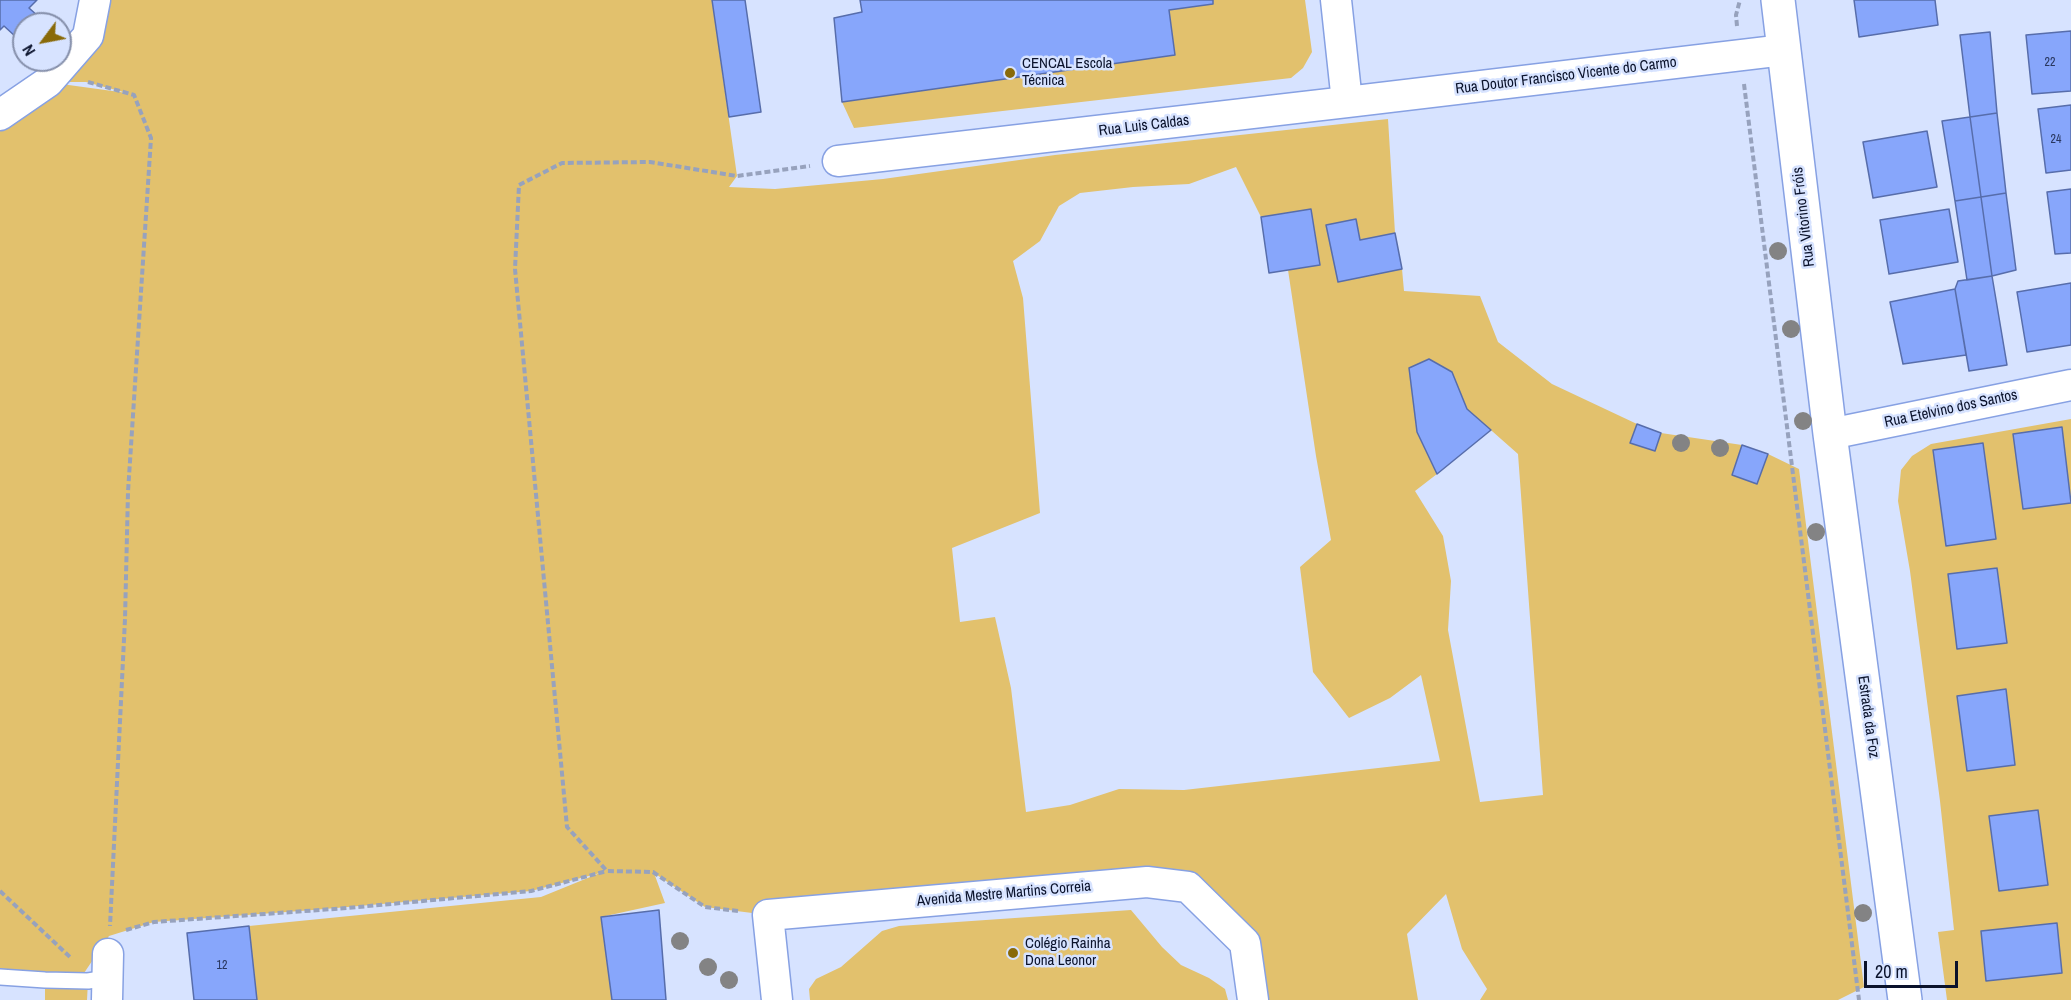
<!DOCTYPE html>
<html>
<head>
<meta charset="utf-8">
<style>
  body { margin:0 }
  #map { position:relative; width:2071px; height:1000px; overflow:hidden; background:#d7e3ff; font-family:"Archivo Narrow",sans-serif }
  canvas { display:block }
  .north { position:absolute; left:12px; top:12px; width:60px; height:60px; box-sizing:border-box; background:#d7e3ff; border:2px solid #858faa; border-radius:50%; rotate:238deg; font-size:16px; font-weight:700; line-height:24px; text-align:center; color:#0a122b }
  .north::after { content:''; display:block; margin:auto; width:21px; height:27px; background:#896a09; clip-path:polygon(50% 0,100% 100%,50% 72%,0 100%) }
  .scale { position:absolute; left:1864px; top:961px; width:94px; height:27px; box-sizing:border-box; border:3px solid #0a122b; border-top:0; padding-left:8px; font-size:18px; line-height:21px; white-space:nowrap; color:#0a122b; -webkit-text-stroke:4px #d7e3ff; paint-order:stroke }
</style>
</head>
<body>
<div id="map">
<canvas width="2071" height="1000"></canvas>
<div class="north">N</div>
<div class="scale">20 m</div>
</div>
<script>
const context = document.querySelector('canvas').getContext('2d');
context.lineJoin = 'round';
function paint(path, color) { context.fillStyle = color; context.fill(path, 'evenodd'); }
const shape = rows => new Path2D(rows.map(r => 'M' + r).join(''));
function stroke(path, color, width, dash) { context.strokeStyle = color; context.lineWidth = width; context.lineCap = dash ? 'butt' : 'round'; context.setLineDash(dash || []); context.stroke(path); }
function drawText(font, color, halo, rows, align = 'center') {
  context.font = font + ' "Archivo Narrow",sans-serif'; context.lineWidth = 5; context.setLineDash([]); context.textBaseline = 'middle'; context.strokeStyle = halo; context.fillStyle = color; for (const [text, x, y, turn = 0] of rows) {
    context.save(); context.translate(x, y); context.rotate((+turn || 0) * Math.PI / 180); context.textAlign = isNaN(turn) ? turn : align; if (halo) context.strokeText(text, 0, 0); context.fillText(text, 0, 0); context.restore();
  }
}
paint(shape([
  [93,0,712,0,737,176,729,187,775,189,883,179,1055,155,1388,119,1395,233,1402,269,1404,291,1480,296,1498,342,1552,384,1637,424,1661,433,1742,445,1768,454,1799,469,1864,987,1838,1000,1480,1000,1487,989,1462,949,1446,894,1407,934,1418,1000,1252,1000,1245,943,1188,887,768,915,705,907,654,873,665,903,601,917,612,1000,257,1000,249,926,541,897,600,873,531,891,313,910,154,922,109,936,82,976,0,973,0,124,48,82],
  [54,82,86,82,127,93,54,83],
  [1236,167,1261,217,1311,209,1320,265,1288,270,1316,456,1331,540,1300,567,1313,672,1349,718,1390,698,1421,675,1440,761,1184,790,1119,789,1070,805,1026,812,1011,688,995,617,960,622,952,548,1040,513,1023,298,1013,261,1040,241,1059,206,1080,193,1133,187,1189,184],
  [1428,359,1452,372,1467,409,1518,454,1543,795,1480,802,1448,630,1451,581,1443,536,1415,491,1437,474,1417,432,1409,369],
  [1213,0,1305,0,1312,52,1303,68,1291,78,854,128,842,102,1175,55,1169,10,1213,4],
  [2071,419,2071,1000,1947,1000,1938,932,1954,930,1940,801,1910,571,1898,501,1901,470,1912,456,1931,444],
  [1131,910,1162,947,1181,965,1209,978,1225,989,1228,1000,810,1000,809,989,816,979,841,967,882,931,899,926],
  [45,980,88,981,87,1000,45,1000]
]), '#e2c16d');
const building = shape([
  [0,0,37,0,29,8,38,16,30,24,24,24,24,30,16,37,4,26,0,30,0,0],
  [712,0,745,0,761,112,729,117,712,0],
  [860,0,1213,0,1213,4,1169,10,1175,55,842,102,834,18,862,12,860,0],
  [1854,0,1935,0,1938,25,1859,37,1854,0],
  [2071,31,2071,91,2032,94,2026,35,2071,31],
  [1990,32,1997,113,1970,117,1960,35,1990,32],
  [2071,105,2071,170,2046,173,2038,109,2071,105],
  [1997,113,2006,193,1981,197,1970,117,1997,113],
  [1970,117,1981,197,1955,201,1942,121,1970,117],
  [1927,131,1937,187,1873,198,1863,142,1927,131],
  [2071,189,2071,253,2055,254,2047,192,2071,189],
  [2006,193,2016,270,1992,276,1981,197,2006,193],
  [1981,197,1992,276,1967,280,1955,201,1981,197],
  [1311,209,1320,265,1269,273,1261,217,1311,209],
  [1949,209,1958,262,1889,274,1880,220,1949,209],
  [1356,219,1360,240,1395,233,1402,269,1338,282,1326,225,1356,219],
  [1992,276,2007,365,1969,371,1955,289,1958,281,1992,276],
  [2071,283,2071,345,2027,352,2017,292,2071,283],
  [1955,289,1966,355,1903,364,1890,302,1955,289],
  [1429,359,1452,372,1467,409,1491,430,1437,474,1417,432,1409,368,1429,359],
  [1637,424,1661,433,1655,451,1630,443,1637,424],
  [2062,427,2071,503,2023,509,2013,434,2062,427],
  [1983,443,1996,539,1946,546,1933,450,1983,443],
  [1742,445,1768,454,1757,484,1732,475,1742,445],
  [1997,568,2007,643,1957,649,1948,574,1997,568],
  [2006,689,2015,765,1967,771,1957,696,2006,689],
  [2038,810,2048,885,1999,891,1989,816,2038,810],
  [659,910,666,1000,612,1000,601,917,659,910],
  [2057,923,2062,973,1986,981,1981,931,2057,923],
  [249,926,257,1000,194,1000,187,933,249,926]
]);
paint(building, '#87a6fb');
stroke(building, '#576dab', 1.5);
const lane = shape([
  [0,977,45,980,88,981,107,978]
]);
const street = shape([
  [1347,102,1784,50],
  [0,115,48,82,88,36,95,0],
  [838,161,1347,102,1336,0],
  [1830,434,2071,385],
  [107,1000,108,954],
  [777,1000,768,915,1147,882,1188,887,1245,943,1253,1000]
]);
const secondary = shape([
  [1778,0,1830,434,1905,1000]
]);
stroke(lane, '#87a1e3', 18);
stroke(street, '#87a1e3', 33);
stroke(secondary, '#87a1e3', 36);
stroke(shape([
  [1737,26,1736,15,1740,0],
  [88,82,134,95,151,138,128,492,125,619,110,926],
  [1744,84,1859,1000],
  [0,891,71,958],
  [738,911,705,907,653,872,607,871,567,827,515,269,519,185,562,163,650,162,737,176,810,166],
  [126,930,154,922,347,908,531,891,607,871]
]), '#97a2bd', 4, [6, 3]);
stroke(lane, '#fff', 15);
stroke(street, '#fff', 30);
stroke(secondary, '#fff', 33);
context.fillStyle = '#838384';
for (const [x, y] of [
  [1778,251],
  [1791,329],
  [1803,421],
  [1681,443],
  [1720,448],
  [1816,532],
  [1863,913],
  [680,941],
  [708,967],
  [729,980]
]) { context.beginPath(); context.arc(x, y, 9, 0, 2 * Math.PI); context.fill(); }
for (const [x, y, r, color] of [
  [1010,73,6,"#896a09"],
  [1013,953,6,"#896a09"]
]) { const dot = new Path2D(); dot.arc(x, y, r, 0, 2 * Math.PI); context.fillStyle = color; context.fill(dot); stroke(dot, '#d7e3ff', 2); }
drawText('12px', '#29375f', null, [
  ["22",2050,63],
  ["24",2056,140],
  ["12",222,966]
]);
drawText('15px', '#0a122b', '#d7e3ff', [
  ["CENCAL Escola",1022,64],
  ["Técnica",1022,81],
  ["Colégio Rainha",1025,944],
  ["Dona Leonor",1025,961]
], 'left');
drawText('15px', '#0a122b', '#d7e3ff', [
  ["Rua Doutor Francisco Vicente do Carmo",1566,76,-7],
  ["Rua Luis Caldas",1144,126,-7],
  ["Rua Vitorino Fróis",1804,217,-97],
  ["Rua Etelvino dos Santos",1951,409,-12],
  ["Estrada da Foz",1868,717,82],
  ["Avenida Mestre Martins Correia",1004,894,-5]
]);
</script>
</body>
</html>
